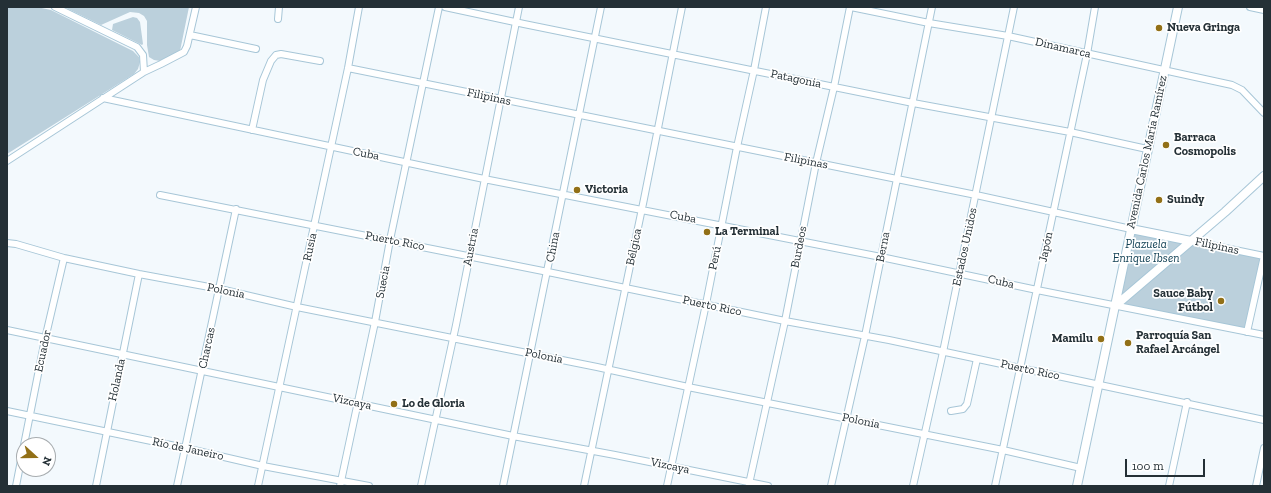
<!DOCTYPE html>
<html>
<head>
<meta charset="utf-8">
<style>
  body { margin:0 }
  #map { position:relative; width:1271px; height:493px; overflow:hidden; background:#f3f9fd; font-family:"Zilla Slab",serif }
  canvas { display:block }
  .frame { position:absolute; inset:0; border:8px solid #243036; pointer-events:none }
  .north { position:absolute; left:16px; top:437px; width:40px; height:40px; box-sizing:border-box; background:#fff; border:1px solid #a7acaf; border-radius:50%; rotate:111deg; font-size:11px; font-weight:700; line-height:16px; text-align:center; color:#243036 }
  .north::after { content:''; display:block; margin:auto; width:14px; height:18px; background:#927017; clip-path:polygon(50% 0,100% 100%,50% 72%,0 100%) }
  .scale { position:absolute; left:1125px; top:459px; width:80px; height:18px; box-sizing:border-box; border:2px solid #243036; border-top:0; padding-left:5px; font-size:12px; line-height:14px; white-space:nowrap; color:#243036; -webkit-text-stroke:3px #fff; paint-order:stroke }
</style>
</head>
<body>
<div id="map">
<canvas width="1271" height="493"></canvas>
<div class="frame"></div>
<div class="north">N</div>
<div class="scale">100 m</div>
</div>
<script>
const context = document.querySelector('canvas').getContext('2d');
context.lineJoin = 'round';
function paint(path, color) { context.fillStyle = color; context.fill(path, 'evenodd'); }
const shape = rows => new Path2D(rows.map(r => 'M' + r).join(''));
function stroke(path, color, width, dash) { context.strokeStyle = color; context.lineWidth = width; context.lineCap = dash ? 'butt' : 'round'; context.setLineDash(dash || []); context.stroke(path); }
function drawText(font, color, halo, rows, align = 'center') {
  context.font = font + ' "Zilla Slab",serif'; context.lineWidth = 3.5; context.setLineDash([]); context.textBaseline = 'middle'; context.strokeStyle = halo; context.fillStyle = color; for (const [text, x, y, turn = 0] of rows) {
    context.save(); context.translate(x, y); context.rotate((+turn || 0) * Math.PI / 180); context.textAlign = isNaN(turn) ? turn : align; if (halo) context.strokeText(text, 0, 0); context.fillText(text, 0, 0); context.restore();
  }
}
paint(shape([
  [7,7,37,7,51,10,133,51,139,57,140,62,138,69,134,74,7,154],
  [64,7,189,7,179,56,160,61,154,60,149,57,147,45,147,21,144,16,139,13,130,12,101,25],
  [133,17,137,18,140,22,143,44,142,45,112,30,113,24],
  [1134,233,1179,242,1181,245,1122,296,1121,295],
  [1193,244,1257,257,1260,259,1260,263,1246,327,1243,329,1125,306,1124,304,1126,301]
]), '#bbd0dc');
const street = shape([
  [445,7,524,24,913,103,1070,132,1147,149],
  [851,7,929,23,1008,36,1232,85,1242,90,1264,113],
  [1250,7,1264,10],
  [278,19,279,7],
  [190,35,256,49],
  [348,68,976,195,1131,229],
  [144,72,161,64,184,52,187,46,196,7],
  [103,98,484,179,881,257,1037,290,1264,335],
  [252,130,263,80,271,61,276,55,281,54,320,61],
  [7,161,144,72,143,55,137,47,55,7],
  [160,195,548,272,785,321,889,340,1264,420],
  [1191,241,1264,256],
  [7,243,16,244,64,258,139,274,220,289,297,307,597,367,688,387,1003,450,1081,468],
  [7,330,513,436,615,455,768,486],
  [1247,332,1264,256],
  [7,411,185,448,263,466,369,486],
  [951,411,963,409,967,404,977,359],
  [24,445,45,339,64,258],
  [749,484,785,321,816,163,834,87,850,7],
  [16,486,24,445],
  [96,486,139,274],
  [177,486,236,209],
  [258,486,348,68,359,7],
  [340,486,375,322,390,240,439,7],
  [421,486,456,325,519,7],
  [503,486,601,7],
  [584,486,644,199,682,7],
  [667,486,706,304,737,147,754,70,766,7],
  [831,486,865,336,932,7],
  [913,486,943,352,1014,7],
  [995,486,1087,54,1095,7],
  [1169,486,1187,402],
  [1256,486,1264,448]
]);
const secondary = shape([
  [1131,229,1191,241],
  [1115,306,1225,212,1264,176],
  [1077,486,1178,7]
]);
stroke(street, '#a7c6d7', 8);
stroke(secondary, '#a7c6d7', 10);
stroke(street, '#fff', 6);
stroke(secondary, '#fff', 8);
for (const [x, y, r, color] of [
  [1159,28,4,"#927017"],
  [1166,145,4,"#927017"],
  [577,190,4,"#927017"],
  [1159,200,4,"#927017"],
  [707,232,4,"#927017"],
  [1221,301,4,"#927017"],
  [1101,339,4,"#927017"],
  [1128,343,4,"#927017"],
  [394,404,4,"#927017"]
]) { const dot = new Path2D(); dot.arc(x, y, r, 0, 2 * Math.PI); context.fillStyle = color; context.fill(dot); stroke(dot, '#fff', 1.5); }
drawText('bold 12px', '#243036', '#fff', [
  ["Nueva Gringa",1167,28],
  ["Barraca",1174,138],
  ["Cosmopolis",1174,152],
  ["Victoria",585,190],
  ["Suindy",1167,200],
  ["La Terminal",715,232],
  ["Sauce Baby",1213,294,"right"],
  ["Fútbol",1213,308,"right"],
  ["Parroquía San",1136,336],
  ["Rafael Arcángel",1136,350],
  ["Mamilu",1093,339,"right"],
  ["Lo de Gloria",402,404]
], 'left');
drawText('12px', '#243036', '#fff', [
  ["Dinamarca",1063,48,13],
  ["Patagonia",796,79,12],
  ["Filipinas",489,97,12],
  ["Avenida Carlos María Ramírez",1147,152,-78],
  ["Cuba",366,154,11],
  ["Filipinas",806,161,11],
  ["Cuba",683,217,11],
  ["Puerto Rico",395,241,11],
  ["Filipinas",1217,246,12],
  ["Rusia",310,247,-78],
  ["Austria",471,247,-79],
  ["China",553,247,-79],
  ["Bélgica",634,247,-78],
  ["Burdeos",799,247,-79],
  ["Berna",883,247,-79],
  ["Estados Unidos",965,247,-78],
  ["Japón",1046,247,-78],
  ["Perú",715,258,-79],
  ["Suecia",383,282,-79],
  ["Cuba",1001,282,13],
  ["Polonia",226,291,12],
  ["Puerto Rico",712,306,12],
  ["Charcas",207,348,-78],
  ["Ecuador",43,351,-78],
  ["Polonia",544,356,12],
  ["Puerto Rico",1030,370,12],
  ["Holanda",117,380,-78],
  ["Vizcaya",352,402,12],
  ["Polonia",861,421,12],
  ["Río de Janeiro",188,449,12],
  ["Vizcaya",670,466,12]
]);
drawText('italic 12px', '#114054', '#fff', [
  ["Plazuela",1146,245],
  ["Enrique Ibsen",1146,259]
]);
</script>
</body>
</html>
